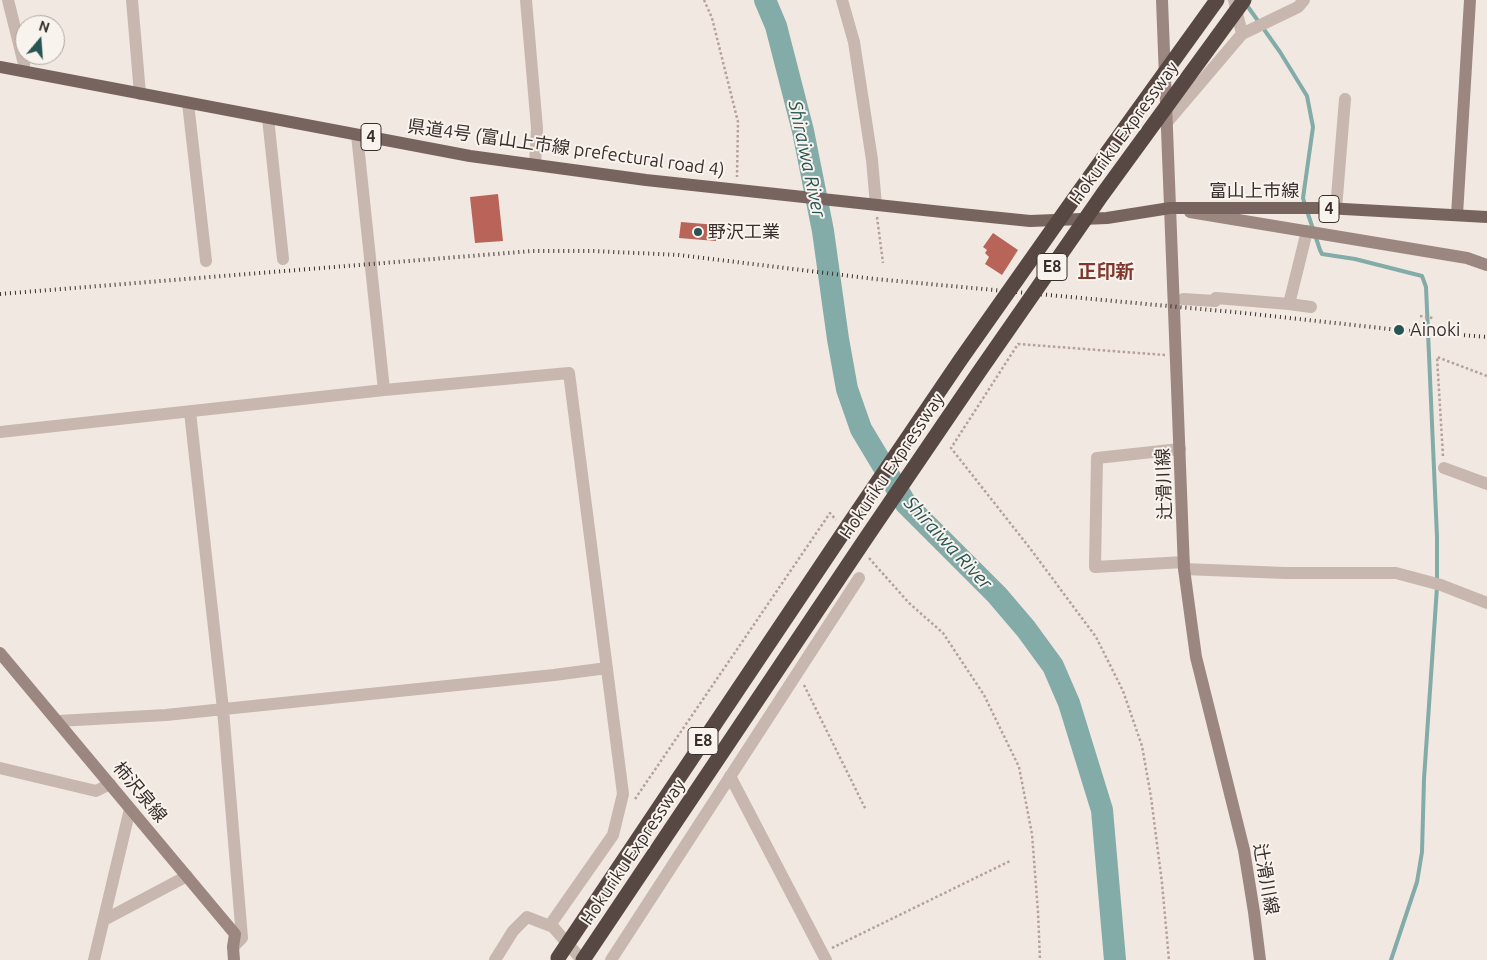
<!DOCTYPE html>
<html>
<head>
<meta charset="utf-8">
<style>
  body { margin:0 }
  #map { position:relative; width:1487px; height:960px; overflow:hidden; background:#f1e8e2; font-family:Ubuntu,sans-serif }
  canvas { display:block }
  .north { position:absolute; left:15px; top:15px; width:50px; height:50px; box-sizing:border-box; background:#f9f3ee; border:1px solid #aca4a0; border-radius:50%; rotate:18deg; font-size:14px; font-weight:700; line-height:20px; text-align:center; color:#382e2c }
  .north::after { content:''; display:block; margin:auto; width:18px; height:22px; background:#265553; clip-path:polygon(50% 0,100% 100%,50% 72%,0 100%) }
</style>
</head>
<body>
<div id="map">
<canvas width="1487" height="960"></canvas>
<div class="north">N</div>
</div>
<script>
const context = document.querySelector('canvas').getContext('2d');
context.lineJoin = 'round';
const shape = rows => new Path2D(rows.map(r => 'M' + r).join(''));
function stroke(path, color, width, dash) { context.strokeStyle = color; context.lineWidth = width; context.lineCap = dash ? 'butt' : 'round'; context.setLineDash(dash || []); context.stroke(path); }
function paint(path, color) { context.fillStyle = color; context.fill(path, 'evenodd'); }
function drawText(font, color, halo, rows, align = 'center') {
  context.font = font + ' Ubuntu,"Noto Sans JP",sans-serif'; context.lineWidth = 4; context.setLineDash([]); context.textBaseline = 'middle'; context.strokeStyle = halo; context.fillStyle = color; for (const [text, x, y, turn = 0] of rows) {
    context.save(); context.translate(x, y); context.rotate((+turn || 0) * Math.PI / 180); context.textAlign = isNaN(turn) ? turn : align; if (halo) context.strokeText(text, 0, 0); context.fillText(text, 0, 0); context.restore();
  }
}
stroke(shape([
  [1246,4,1280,52,1307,96,1313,127,1303,198,1305,205],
  [1307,211,1320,250,1322,254,1355,259,1422,276,1426,287,1437,537,1437,580],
  [1391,960,1417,882,1422,852,1424,779,1437,587]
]), '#83aba8', 4);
stroke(shape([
  [765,0,776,26,803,131,823,231,838,339,847,389,861,429,906,504,997,595,1026,629,1053,666,1069,703,1102,810,1115,960]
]), '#83aba8', 22);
paint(shape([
  [498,194,503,241,475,243,470,197],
  [681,222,717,225,716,241,679,238],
  [993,233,1018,250,1002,275,985,264,989,257,985,253,987,250,983,247]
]), '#b96458');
stroke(shape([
  [704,0,712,18,738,122,737,177],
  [877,217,883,263],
  [1420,316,1433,318],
  [1165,355,1018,344,951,448,1029,547,1096,637,1123,691,1142,746,1151,797,1162,883,1169,960],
  [1443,456,1437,357,1487,376],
  [869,558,909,603,943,633,984,695,1019,767,1032,834,1038,912,1040,960],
  [804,685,866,810],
  [635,799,830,513,836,520],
  [832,948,1010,861]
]), '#b4a199', 2.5, [2.5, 2.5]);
stroke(shape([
  [8,0,24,64,23,71],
  [132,0,140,94],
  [526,0,537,128,535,165],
  [842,0,854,42,872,160,876,205],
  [1234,0,1242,34],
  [188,103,206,261],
  [268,118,283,259],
  [1168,121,1242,34,1298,7,1304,0],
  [357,135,384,390],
  [1336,209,1345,99],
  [1307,231,1289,304,1311,307],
  [1183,299,1215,301,1216,298,1289,304],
  [190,412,223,709,242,938,233,947],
  [0,432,384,390,569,373,623,794,613,835,550,925],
  [1180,449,1097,458,1095,567,1184,562],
  [1444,468,1487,484],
  [1184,569,1285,573,1396,573,1441,585,1487,603],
  [58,721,166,715,554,675,607,668],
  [0,768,96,791,110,784],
  [730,776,826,960],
  [104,920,187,876],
  [94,960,130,809],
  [495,960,513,931,527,917,553,927,582,960],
  [611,960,859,578]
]), '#c8b7ae', 12);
stroke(shape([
  [1162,0,1184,569,1196,657,1244,850,1254,912,1260,960],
  [1190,212,1467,258,1487,265],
  [1457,215,1470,0],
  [0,653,235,934,233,947,234,960]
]), '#9c8780', 12);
stroke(shape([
  [0,67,470,156,646,180,961,214,1030,221,1107,218,1170,208,1326,208,1487,217]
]), '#78645f', 12);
stroke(shape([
  [0,294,532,251,594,251,679,255,875,279,1244,313,1399,330,1487,337]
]), '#382e2c', 4, [1, 4]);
stroke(shape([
  [558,958,849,524,961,359,1078,193,1217,0],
  [583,960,866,538,979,372,1102,195,1244,0]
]), '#584844', 15);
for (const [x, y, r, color] of [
  [698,232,5,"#265553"],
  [1399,330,6,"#265553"]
]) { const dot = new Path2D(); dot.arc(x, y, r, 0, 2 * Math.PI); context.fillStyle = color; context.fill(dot); stroke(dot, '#f9f3ee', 2); }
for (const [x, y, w] of [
  [371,137,20],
  [1329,209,20],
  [1052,267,30],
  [703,741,30]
]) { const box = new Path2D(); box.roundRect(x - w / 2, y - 13.5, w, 27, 4); context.fillStyle = '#f9f3ee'; context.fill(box); stroke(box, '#382e2c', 1); }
drawText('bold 16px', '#382e2c', null, [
  ["4",371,137],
  ["4",1329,209],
  ["E8",1052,267],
  ["E8",703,741]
]);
drawText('18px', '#382e2c', '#f9f3ee', [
  ["Hokuriku Expressway",1124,133,-54],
  ["県道4号 (富山上市線 prefectural road 4)",566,148,8],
  ["富山上市線",1254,191],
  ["Hokuriku Expressway",892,466,-56],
  ["辻滑川線",1164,484,-92],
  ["柿沢泉線",140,792,50],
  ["Hokuriku Expressway",633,852,-56],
  ["辻滑川線",1266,879,80]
]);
drawText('18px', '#382e2c', '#f9f3ee', [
  ["野沢工業",708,232],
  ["Ainoki",1410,330]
], 'left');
drawText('italic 19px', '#265553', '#f9f3ee', [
  ["Shiraiwa River",807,159,78],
  ["Shiraiwa River",948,543,47]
]);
drawText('bold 19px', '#7e382e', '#f9f3ee', [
  ["正印新",1106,272]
]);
</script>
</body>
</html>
